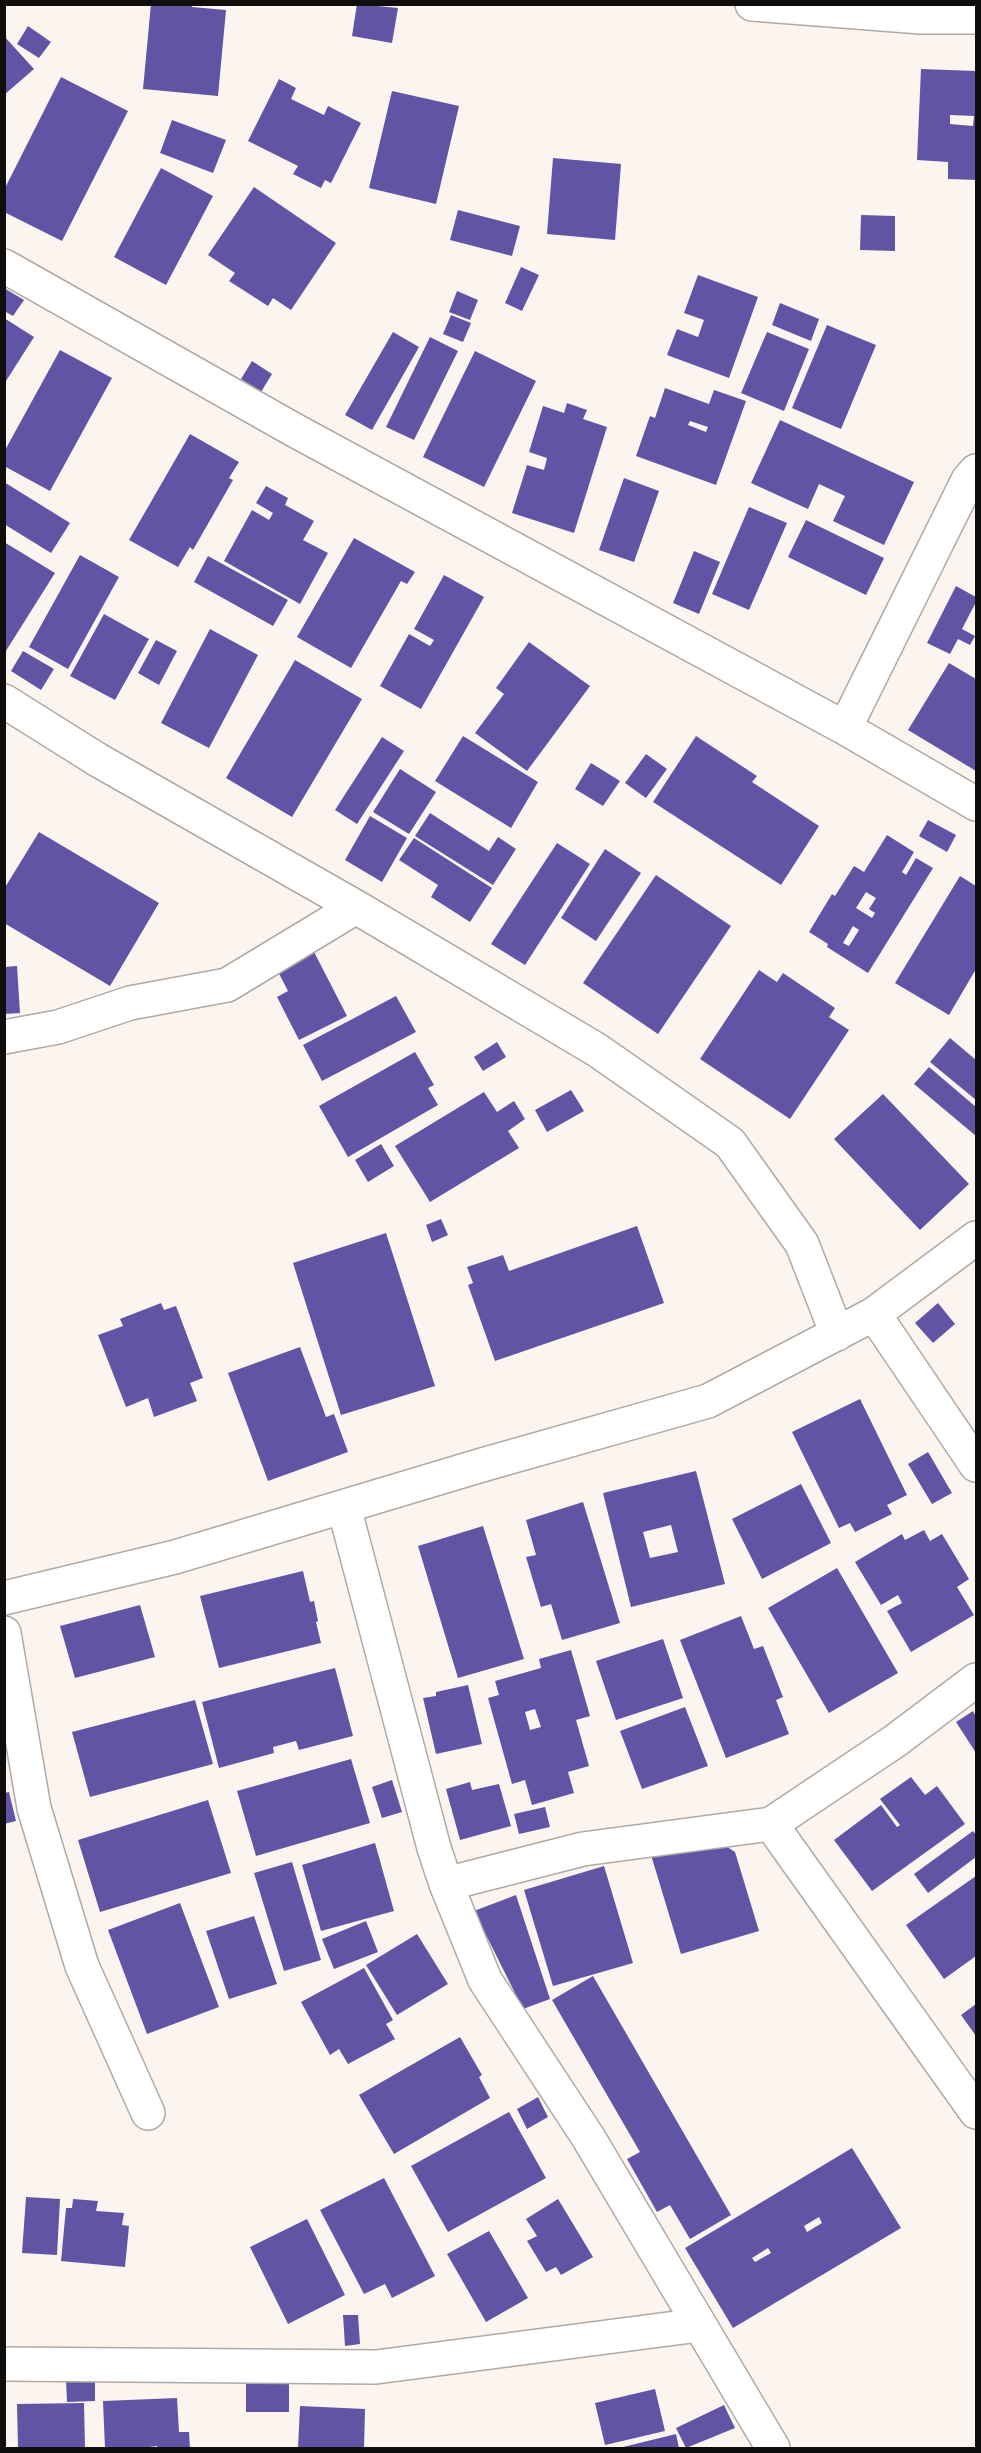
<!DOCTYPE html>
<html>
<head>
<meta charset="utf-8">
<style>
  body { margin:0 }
  #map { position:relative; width:981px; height:2453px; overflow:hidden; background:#fcf5ef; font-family:Quicksand,sans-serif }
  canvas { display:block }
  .frame { position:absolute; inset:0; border:6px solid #100e0c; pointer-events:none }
</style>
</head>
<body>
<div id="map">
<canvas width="981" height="2453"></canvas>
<div class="frame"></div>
</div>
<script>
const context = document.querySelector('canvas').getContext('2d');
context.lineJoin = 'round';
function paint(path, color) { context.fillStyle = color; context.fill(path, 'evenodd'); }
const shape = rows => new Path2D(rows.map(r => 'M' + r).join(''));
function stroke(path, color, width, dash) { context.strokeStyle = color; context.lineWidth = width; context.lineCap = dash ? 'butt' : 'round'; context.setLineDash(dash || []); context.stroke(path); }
paint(shape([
  [151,4,192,4,192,7,226,10,218,96,143,89],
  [357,4,398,8,392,43,352,36],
  [28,26,51,42,39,58,17,44],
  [4,36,34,69,4,95],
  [921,69,976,71,976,180,948,179,948,162,917,160],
  [950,115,974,116,973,126,950,124],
  [61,77,128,111,62,241,4,212,4,190],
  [279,79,296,88,291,99,324,115,328,106,361,123,331,183,325,180,321,188,293,174,298,166,248,141],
  [392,91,459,106,436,204,369,188],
  [172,120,226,140,213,173,160,153],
  [553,158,621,164,615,240,547,234],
  [161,168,213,196,166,285,114,257],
  [254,187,336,243,291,310,273,298,268,306,229,281,235,273,208,255],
  [458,210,520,226,512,256,450,240],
  [861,215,895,216,895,251,860,250],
  [521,267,539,275,522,311,505,303],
  [698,275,758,297,729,378,667,355,677,329,698,337,704,320,684,313],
  [4,288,24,300,13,316,4,311],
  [457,291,478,300,470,320,449,312],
  [780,303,819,319,811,341,772,325],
  [451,315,471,323,463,342,443,334],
  [4,318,34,337,6,381,4,380],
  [827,325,876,345,841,429,792,408],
  [393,332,419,347,372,430,345,415],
  [767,332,809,349,784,411,741,393],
  [430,337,458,351,414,440,386,427],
  [60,350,112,378,50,491,4,466,4,452],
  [475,351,536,381,484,487,423,457],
  [252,361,272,374,261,392,241,379],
  [665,388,709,404,714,390,746,401,716,485,636,456,650,416,655,418],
  [690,421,708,427,706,432,688,425],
  [567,403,587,410,583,419,607,427,574,533,512,513,527,465,544,470,547,458,529,452,543,406,564,413],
  [780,420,914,482,884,545,833,521,845,496,819,484,808,509,751,483],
  [190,434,239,462,229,478,233,480,193,550,190,547,178,567,129,540],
  [624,478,659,491,634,562,599,550],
  [4,482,70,523,51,553,4,524],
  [266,486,288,498,285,505,314,521,303,540,328,553,300,604,224,561,252,510,269,520,273,513,256,503],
  [749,507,787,523,749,610,712,594],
  [806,520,884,558,866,595,788,557],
  [354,538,415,572,407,584,401,581,351,668,297,637],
  [4,542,55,573,4,654],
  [694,551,720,562,699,614,673,603],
  [80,555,119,577,68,669,29,647],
  [208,556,288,600,273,626,194,582],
  [444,575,484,597,421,709,380,686,409,634,430,646,434,640,414,629],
  [956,586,976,597,976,602,962,629,975,636,970,645,958,639,950,654,927,643],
  [104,614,149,639,115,700,70,676],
  [210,629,258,655,209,748,161,723],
  [156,640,177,651,159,685,138,673],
  [529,642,590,686,527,771,475,733,504,694,496,688],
  [23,651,54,669,41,690,11,671],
  [295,660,362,699,292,817,226,778],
  [949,663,976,679,976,771,908,730],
  [463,736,538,782,511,828,435,781],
  [696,736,757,776,752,782,819,826,781,885,653,802],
  [382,737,404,751,357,824,335,810],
  [646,754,667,769,646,798,625,783],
  [591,763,620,781,603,806,575,789],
  [400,769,436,792,409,834,373,812],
  [430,813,489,851,498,837,516,849,493,885,415,836],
  [370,816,407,838,382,882,345,860],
  [928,820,956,835,947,852,919,836],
  [39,832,159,903,110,986,4,923,4,889],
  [887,835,914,852,902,872,906,875,916,858,933,868,868,973,827,947,828,944,809,932,832,894,835,896,854,866,864,872],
  [866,892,876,898,869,909,875,913,872,918,856,908],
  [853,926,859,930,849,946,843,943],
  [414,838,492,888,470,922,431,897,438,885,399,860],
  [557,843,590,864,525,965,491,944],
  [605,849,641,873,596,941,561,918],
  [656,875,731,926,658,1034,583,983],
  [960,876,976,886,976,969,949,1015,895,983],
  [312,948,347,1016,299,1040,277,997,288,991,275,966],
  [17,966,20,1013,4,1014,4,967],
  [759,970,777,982,783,973,835,1008,829,1017,849,1030,790,1119,700,1059],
  [396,996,416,1032,322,1081,303,1045],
  [950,1038,976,1060,976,1100,930,1062],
  [497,1042,506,1057,483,1071,474,1057],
  [415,1052,434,1085,428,1088,438,1105,348,1157,319,1106],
  [929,1067,976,1107,976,1136,914,1084],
  [571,1090,584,1111,547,1132,535,1110],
  [484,1092,497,1112,514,1101,525,1119,508,1131,519,1148,430,1202,395,1146],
  [883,1094,969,1184,920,1230,834,1139],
  [381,1144,394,1166,368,1182,355,1160],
  [441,1219,448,1235,432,1242,426,1225],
  [637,1226,664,1303,495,1361,468,1285,473,1283,467,1267,503,1255,509,1271],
  [386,1233,435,1386,341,1415,293,1263],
  [161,1303,164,1310,176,1306,203,1378,190,1383,197,1401,154,1417,148,1398,126,1407,98,1335,123,1326,120,1319],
  [938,1303,955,1324,933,1343,915,1323],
  [300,1347,326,1417,334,1414,348,1452,268,1481,228,1373],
  [860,1399,907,1495,887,1505,892,1514,855,1532,850,1523,839,1528,792,1432],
  [928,1452,952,1493,932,1504,908,1464],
  [696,1471,725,1584,631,1607,603,1493],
  [671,1525,678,1552,650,1558,643,1532],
  [801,1484,831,1543,762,1579,732,1519],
  [583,1502,620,1623,562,1640,551,1604,541,1607,526,1557,536,1555,526,1520],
  [483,1526,524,1659,458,1678,418,1546],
  [924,1530,930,1541,942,1534,969,1579,957,1587,974,1615,911,1652,887,1611,902,1603,898,1595,881,1605,855,1562,902,1534,905,1540],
  [837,1568,898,1673,829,1713,768,1608],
  [303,1571,310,1602,314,1601,318,1621,316,1622,321,1643,219,1668,200,1596],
  [140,1605,155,1657,75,1678,60,1626],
  [741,1616,754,1649,763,1646,783,1697,776,1700,789,1734,726,1758,680,1640],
  [663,1639,683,1698,616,1720,596,1661],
  [571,1650,590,1716,576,1720,589,1766,568,1772,574,1793,532,1805,525,1780,512,1784,488,1698,499,1695,495,1681,541,1668,539,1659],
  [535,1709,541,1727,530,1730,525,1712],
  [335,1668,353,1736,299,1750,296,1741,273,1747,274,1753,219,1768,202,1702],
  [468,1685,482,1744,436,1754,423,1698,436,1696,436,1692],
  [195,1700,213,1764,90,1797,72,1732],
  [685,1707,708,1766,642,1789,620,1731],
  [973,1711,976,1717,976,1753,956,1722],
  [351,1759,370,1823,256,1856,237,1791],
  [911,1777,925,1795,937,1786,965,1824,872,1891,834,1840,881,1805,897,1827,900,1825,880,1799],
  [392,1780,402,1812,382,1818,372,1787],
  [470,1782,472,1790,499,1784,511,1826,460,1840,446,1789],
  [9,1792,16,1821,4,1824,4,1793],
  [208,1800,231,1873,100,1912,78,1840],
  [545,1807,550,1827,519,1834,514,1814],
  [973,1831,976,1835,976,1857,928,1893,914,1874],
  [712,1837,735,1852,759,1931,681,1954,651,1855],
  [375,1843,394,1911,321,1931,302,1865],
  [292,1862,321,1960,284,1971,254,1873],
  [604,1866,633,1963,553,1986,524,1890],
  [976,1876,976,1956,944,1979,906,1925],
  [516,1895,550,1999,523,2009,474,1911],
  [180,1903,219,2007,147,2034,108,1930],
  [254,1916,277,1984,229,1999,206,1931],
  [366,1921,378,1952,334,1969,322,1939],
  [417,1934,448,1984,397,2015,366,1965],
  [364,1968,393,2020,386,2024,395,2039,348,2064,339,2049,330,2055,301,2002],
  [593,1976,731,2215,690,2239,670,2205,657,2212,627,2159,640,2152,552,2000],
  [976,2004,976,2036,961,2015],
  [460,2037,482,2075,479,2077,490,2098,394,2154,359,2095],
  [538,2097,548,2117,527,2129,517,2109],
  [509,2112,546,2178,448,2232,411,2166],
  [852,2148,901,2228,733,2328,685,2248],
  [819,2217,822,2223,807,2232,804,2226],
  [768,2248,771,2253,755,2262,752,2258],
  [384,2178,435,2276,392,2298,385,2284,364,2294,320,2210],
  [26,2197,60,2199,57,2255,22,2253],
  [73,2199,98,2201,96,2211,124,2213,122,2225,129,2226,125,2267,61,2261,66,2208,72,2208],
  [558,2199,593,2257,561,2275,556,2267,546,2272,527,2241,537,2236,526,2219],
  [307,2219,345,2295,288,2324,250,2247],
  [489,2231,528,2298,486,2322,447,2254],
  [343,2315,358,2315,360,2344,345,2346],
  [66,2380,95,2380,95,2401,67,2402],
  [246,2380,289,2380,289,2412,246,2412],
  [655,2389,665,2431,605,2445,595,2403],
  [177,2398,179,2432,189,2432,190,2448,157,2448,157,2446,142,2448,105,2448,103,2401],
  [84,2403,85,2448,18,2448,17,2404],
  [724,2405,735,2428,686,2448,676,2428],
  [300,2406,365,2409,364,2448,298,2448],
  [676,2434,679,2448,619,2448]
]), '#6154a4');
const street = shape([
  [752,4,921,17,976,17],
  [4,266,296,431,845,728,976,804],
  [4,701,98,760,356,907,597,1050,730,1143,802,1244,837,1334],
  [845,728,968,480,976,471],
  [4,1037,58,1027,130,1003,227,985,356,907],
  [874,1314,976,1465],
  [344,1507,434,1848,446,1884,485,1980,588,2137,773,2448],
  [4,1598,175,1557,482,1465,708,1401,874,1314,976,1238],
  [4,1633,34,1808,82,1966,148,2113],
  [771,1824,976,2112],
  [446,1884,583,1849,771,1824,895,1741,976,1680],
  [4,2364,376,2367,699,2325]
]);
stroke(street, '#b0a9a4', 36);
stroke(street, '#fff', 33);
</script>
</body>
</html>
